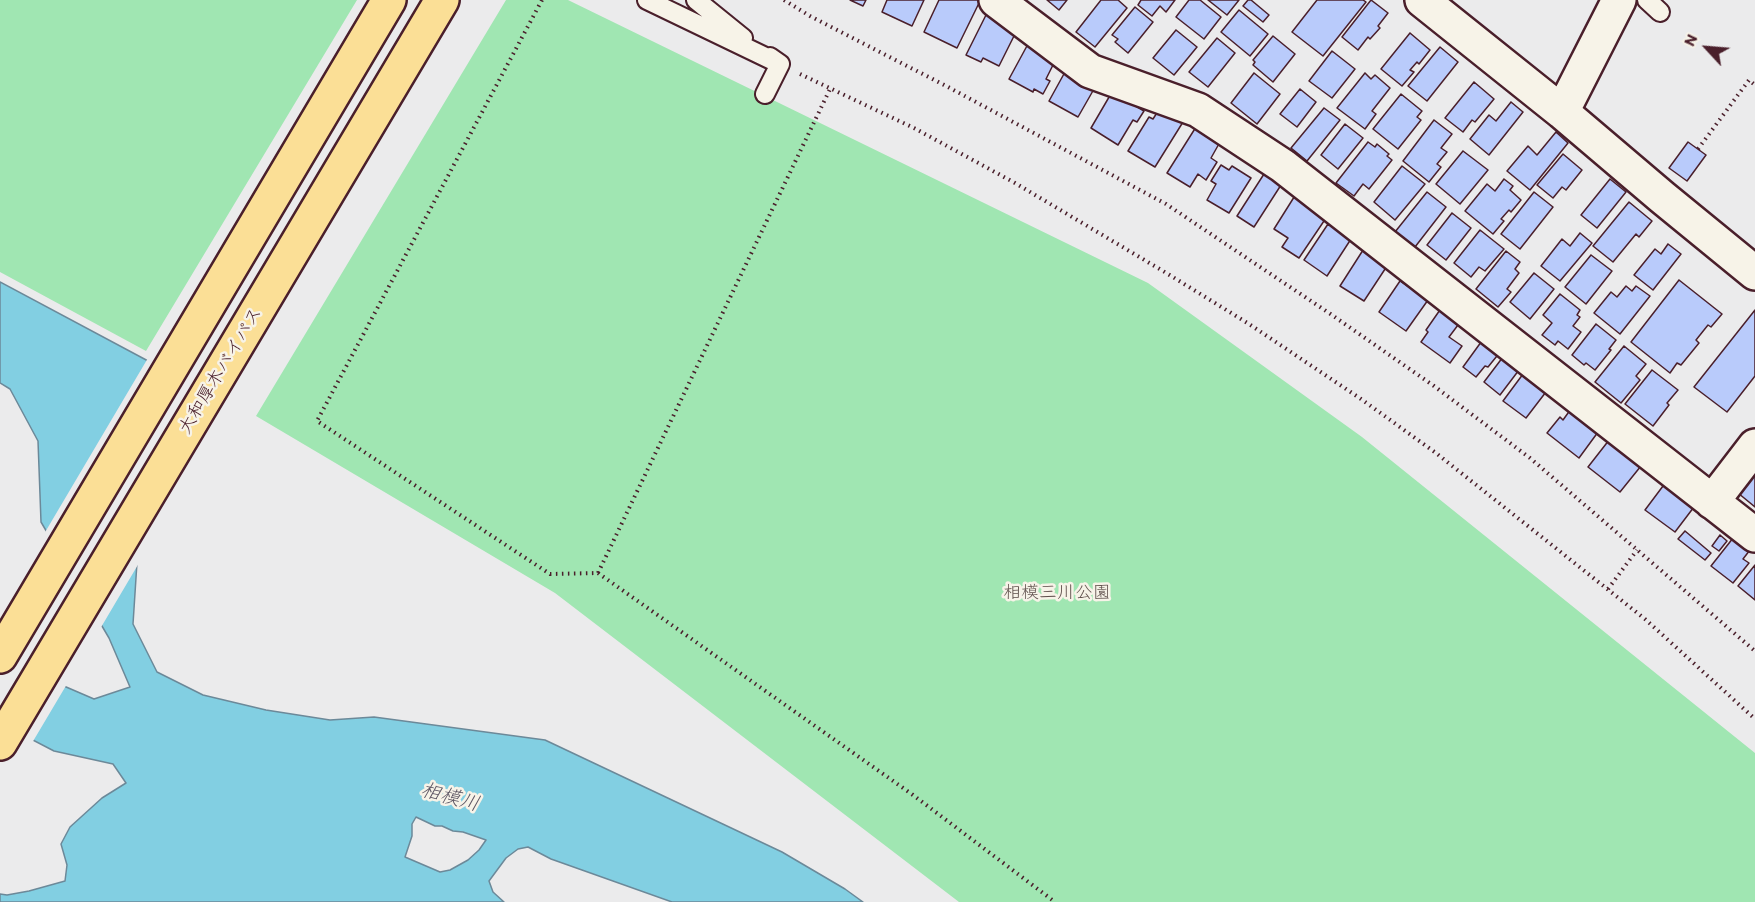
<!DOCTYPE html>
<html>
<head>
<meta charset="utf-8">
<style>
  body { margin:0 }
  #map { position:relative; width:1755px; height:902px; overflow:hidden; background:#ebebec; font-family:Itim,sans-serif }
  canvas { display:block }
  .north { position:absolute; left:1677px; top:18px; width:60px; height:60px; -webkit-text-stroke:4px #f7f3e8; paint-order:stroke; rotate:296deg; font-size:16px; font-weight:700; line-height:24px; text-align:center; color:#4a1f2b }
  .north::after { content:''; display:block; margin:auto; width:21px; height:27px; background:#4a1f2b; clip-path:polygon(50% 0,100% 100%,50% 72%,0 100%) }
</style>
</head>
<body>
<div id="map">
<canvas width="1755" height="902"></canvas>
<div class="north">N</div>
</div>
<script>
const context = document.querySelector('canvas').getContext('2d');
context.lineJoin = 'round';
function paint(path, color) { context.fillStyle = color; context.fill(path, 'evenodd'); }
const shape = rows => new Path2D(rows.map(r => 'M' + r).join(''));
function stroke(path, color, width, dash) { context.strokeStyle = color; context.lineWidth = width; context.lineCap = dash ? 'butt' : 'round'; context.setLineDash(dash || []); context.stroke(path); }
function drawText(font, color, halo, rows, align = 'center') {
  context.font = font + ' Itim,"Klee One",sans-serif'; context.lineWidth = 5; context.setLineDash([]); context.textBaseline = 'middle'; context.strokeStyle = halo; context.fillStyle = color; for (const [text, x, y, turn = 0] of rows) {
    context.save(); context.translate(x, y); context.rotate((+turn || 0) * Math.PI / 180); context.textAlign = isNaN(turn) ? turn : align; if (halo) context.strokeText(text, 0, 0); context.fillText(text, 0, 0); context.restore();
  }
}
paint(shape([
  [0,0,357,0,146,351,0,272],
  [506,0,568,0,1148,283,1362,437,1755,753,1755,902,959,902,555,593,256,416]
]), '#a0e6b2');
const water = shape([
  [0,282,150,362,133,624,157,672,203,695,266,710,330,720,374,717,545,740,782,852,845,889,863,902,672,902,551,859,528,847,518,849,506,858,489,881,493,892,504,902,0,902,0,894,7,895,29,891,65,881,67,865,61,844,70,827,102,798,126,783,113,764,54,751,0,723,29,671,94,699,130,687,109,638,41,522,38,441,10,389,0,383,0,282],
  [416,817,435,826,442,826,453,831,463,832,486,840,479,850,468,860,450,870,440,872,405,857,412,836,412,824,416,817]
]);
paint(water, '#82cfe2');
stroke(water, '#6c8999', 1.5);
paint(shape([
  [148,358,153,363,139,563,100,629,44,534],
  [0,646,30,668,67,684,32,743,0,727]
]), '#ebebec');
const building = shape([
  [850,0,866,0,863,6,850,0],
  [887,0,924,0,912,26,882,12,887,0],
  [939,0,977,0,980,1,957,48,924,32,939,0],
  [1047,0,1067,0,1059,10,1047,0],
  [1101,0,1118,0,1127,8,1095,47,1076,32,1101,0],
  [1141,0,1175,0,1166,12,1160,6,1152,16,1138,5,1141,0],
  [1189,0,1200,0,1221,17,1204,39,1176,17,1189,0],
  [1208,0,1239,0,1227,15,1208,0],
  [1248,0,1251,0,1269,15,1263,22,1243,6,1248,0],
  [1317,0,1363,0,1366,2,1323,56,1292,32,1317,0],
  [1371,0,1388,13,1378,26,1380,28,1370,39,1368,37,1358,50,1342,37,1371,0],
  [990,7,1017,30,999,66,983,58,981,62,966,55,990,7],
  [1135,7,1153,22,1128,53,1115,42,1118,39,1112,35,1135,7],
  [1239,10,1268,34,1250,56,1221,32,1239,10],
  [1176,30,1197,47,1174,75,1153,58,1176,30],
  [1410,33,1430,50,1419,64,1417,62,1410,70,1414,72,1402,86,1381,69,1410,33],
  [1273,36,1295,54,1273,82,1253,65,1255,62,1253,60,1273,36],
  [1217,38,1235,53,1208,87,1189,72,1217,38],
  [1028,44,1056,59,1046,79,1050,81,1043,94,1034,89,1033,92,1009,79,1028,44],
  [1440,47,1458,62,1427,101,1408,86,1440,47],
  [1332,51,1355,69,1332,98,1309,81,1332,51],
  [1065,72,1094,89,1078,117,1049,101,1065,72],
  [1254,73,1280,94,1257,124,1231,103,1254,73],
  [1365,73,1371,79,1375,75,1390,88,1372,111,1376,114,1365,129,1337,108,1365,73],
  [1474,82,1494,99,1475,122,1472,120,1463,132,1445,118,1474,82],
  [1300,89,1316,102,1297,127,1280,114,1300,89],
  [1112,92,1144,111,1137,122,1133,120,1118,145,1091,128,1112,92],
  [1401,94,1422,111,1417,117,1421,120,1398,149,1373,129,1401,94],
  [1511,102,1523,112,1489,155,1470,139,1489,115,1496,121,1511,102],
  [1160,108,1183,122,1155,167,1128,151,1149,117,1153,119,1160,108],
  [1324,108,1340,120,1307,161,1291,148,1324,108],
  [1434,120,1452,134,1441,148,1447,152,1437,164,1441,167,1429,182,1403,161,1434,120],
  [1345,124,1363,138,1338,169,1321,155,1345,124],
  [1196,127,1220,142,1211,158,1217,162,1206,180,1198,174,1190,187,1167,173,1196,127],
  [1556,132,1568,143,1530,190,1507,171,1528,146,1537,155,1556,132],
  [1368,142,1375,147,1377,144,1389,154,1387,156,1392,160,1369,189,1363,184,1354,196,1336,183,1368,142],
  [1688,142,1706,155,1687,181,1669,168,1688,142],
  [1463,151,1488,170,1460,204,1436,184,1463,151],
  [1563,154,1582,170,1566,190,1562,187,1553,198,1537,185,1563,154],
  [1221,165,1229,170,1232,166,1251,178,1229,213,1207,200,1216,184,1211,181,1221,165],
  [1402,166,1425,184,1395,220,1374,202,1402,166],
  [1264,174,1281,185,1254,227,1237,216,1264,174],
  [1504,179,1513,186,1510,190,1521,200,1511,212,1509,210,1501,219,1504,221,1493,234,1465,211,1487,184,1495,191,1504,179],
  [1610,179,1626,192,1597,228,1581,215,1610,179],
  [1427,192,1446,207,1415,247,1395,232,1427,192],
  [1534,192,1553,207,1520,249,1501,234,1534,192],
  [1296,194,1309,202,1307,206,1326,218,1299,258,1282,247,1288,238,1274,229,1296,194],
  [1629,202,1652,221,1639,237,1636,234,1613,262,1593,246,1629,202],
  [1452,213,1471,228,1446,260,1427,245,1452,213],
  [1340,221,1351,239,1327,276,1304,260,1328,224,1335,228,1340,221],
  [1480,230,1504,249,1485,271,1479,267,1471,277,1454,263,1480,230],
  [1580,233,1592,243,1560,281,1541,266,1562,239,1570,246,1580,233],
  [1668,244,1681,254,1653,290,1634,275,1655,249,1661,254,1668,244],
  [1365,247,1389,263,1364,301,1340,286,1365,247],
  [1506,251,1520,262,1515,269,1519,273,1507,289,1511,292,1498,307,1476,289,1506,251],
  [1591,255,1612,271,1586,304,1565,287,1591,255],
  [1534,273,1554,289,1530,319,1510,302,1534,273],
  [1679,280,1722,314,1711,327,1708,325,1696,340,1699,343,1681,365,1677,363,1670,373,1631,342,1679,280],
  [1400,281,1428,300,1406,331,1379,312,1400,281],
  [1626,286,1632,291,1636,286,1650,296,1620,334,1594,313,1611,292,1617,297,1626,286],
  [1560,294,1580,310,1577,315,1580,317,1573,326,1581,332,1568,349,1558,341,1555,345,1542,335,1552,323,1543,315,1560,294],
  [1442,307,1461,321,1449,337,1462,346,1450,363,1421,342,1428,332,1426,330,1442,307],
  [1755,310,1755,376,1727,412,1694,387,1755,310],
  [1596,324,1616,340,1609,349,1611,350,1595,370,1586,363,1584,365,1572,355,1596,324],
  [1484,338,1501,351,1488,367,1485,366,1476,377,1463,367,1484,338],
  [1624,346,1646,364,1636,376,1640,380,1621,403,1595,382,1624,346],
  [1506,353,1522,366,1500,395,1484,382,1506,353],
  [1526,370,1549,388,1526,418,1503,401,1526,370],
  [1652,370,1678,390,1667,403,1669,405,1653,426,1625,404,1652,370],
  [1573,406,1601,428,1579,458,1547,433,1560,417,1563,420,1573,406],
  [1613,435,1645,461,1620,492,1588,467,1613,435],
  [1755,466,1755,507,1738,493,1755,466],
  [1666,482,1697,503,1675,532,1645,510,1666,482],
  [1685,531,1711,553,1705,560,1678,539,1685,531],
  [1737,533,1753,546,1743,559,1749,563,1733,583,1711,566,1737,533],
  [1720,535,1727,541,1719,551,1712,546,1720,535],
  [1755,565,1755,600,1738,586,1755,565]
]);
paint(building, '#b9cbfb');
stroke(building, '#4a1f2b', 1.5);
const lane = shape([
  [647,0,780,64],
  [696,0,743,38],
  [1647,0,1660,12],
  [765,94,780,64,770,57]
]);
const street = shape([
  [996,0,1090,71,1198,110,1283,166,1755,535],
  [1422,0,1562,112,1662,197,1755,273],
  [1562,112,1619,0],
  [1712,502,1755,446]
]);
const highway = shape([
  [0,656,389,0],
  [0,743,442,0]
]);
stroke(lane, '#4a1f2b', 22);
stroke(street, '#4a1f2b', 38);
stroke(highway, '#4a1f2b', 38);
stroke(shape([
  [542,0,317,421,550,574,598,573,913,795,1055,902],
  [784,0,810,16,948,87,1166,204,1332,315,1434,386,1530,458,1755,651],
  [800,74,914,128,1015,183,1168,274,1249,324,1361,399,1436,453,1645,619,1755,719],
  [1698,149,1749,80,1755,85],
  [598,573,830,89],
  [1608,589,1637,550]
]), '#4a1f2b', 4, [1.5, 4.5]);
stroke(lane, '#f7f3e8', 18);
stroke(street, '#f7f3e8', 33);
stroke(highway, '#fbdf96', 33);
drawText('18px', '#4a1f2b', '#f7f3e8', [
  ["大和厚木バイパス",221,371,-59]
]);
drawText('18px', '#60514d', '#f7f3e8', [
  ["相模三川公園",1057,593]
]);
drawText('italic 20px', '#5b5462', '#f7f3e8', [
  ["相模川",450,798,15]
]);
</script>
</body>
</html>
